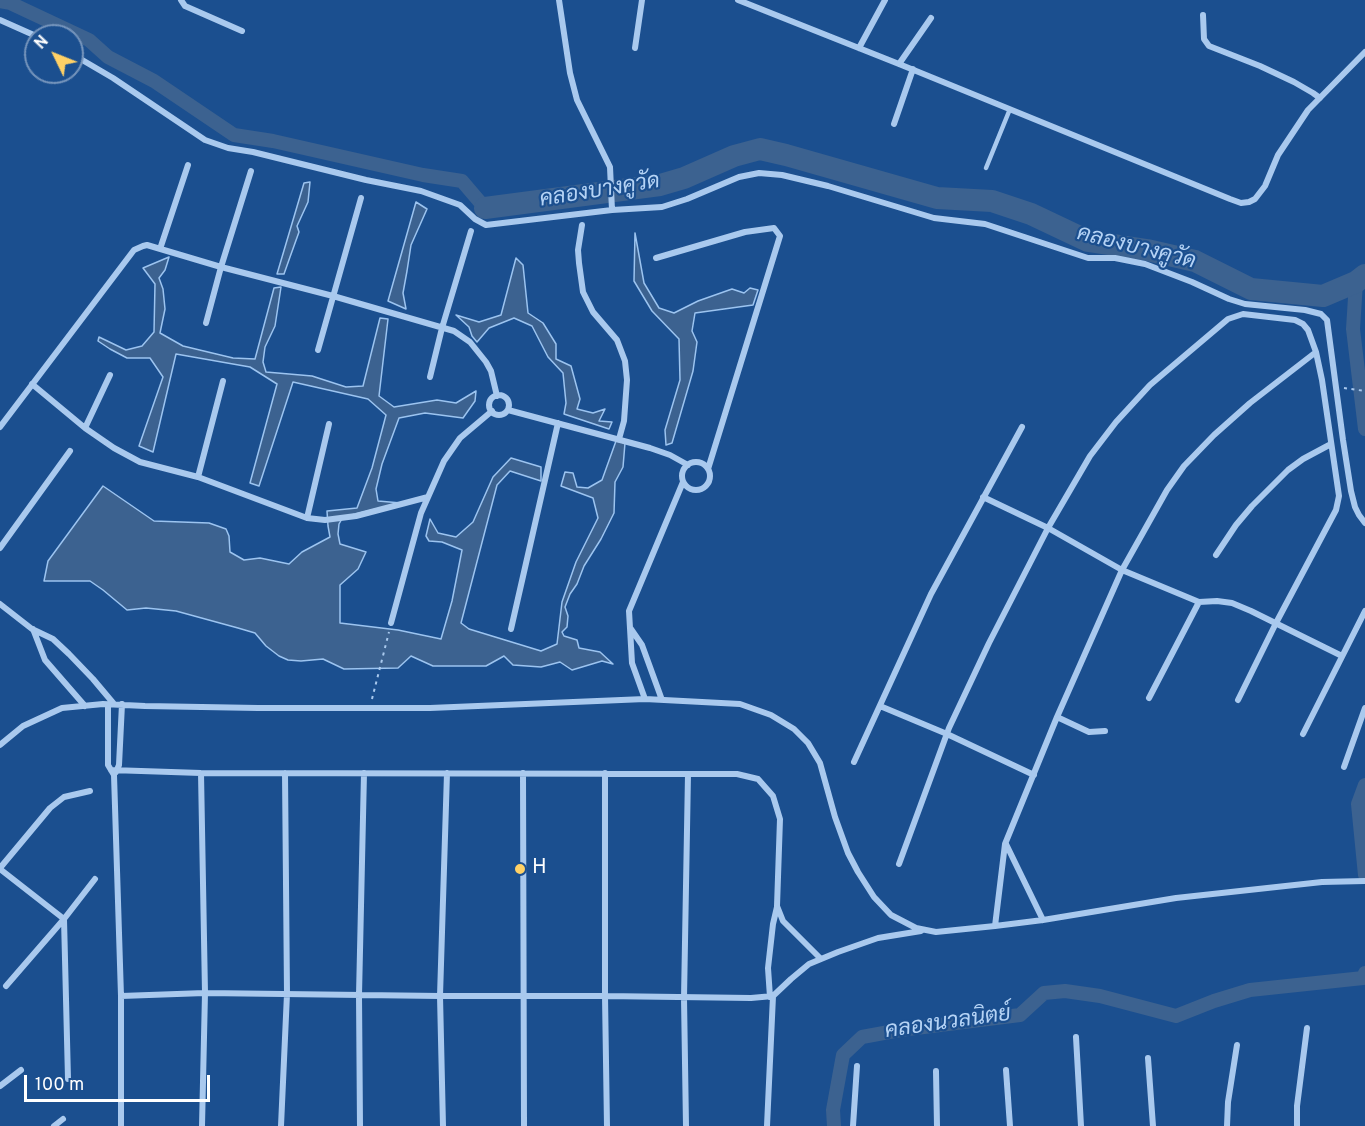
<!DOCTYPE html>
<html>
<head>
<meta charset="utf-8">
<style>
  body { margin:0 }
  #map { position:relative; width:1365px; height:1126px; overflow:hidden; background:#1b4f8f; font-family:Overpass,sans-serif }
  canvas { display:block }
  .north { position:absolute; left:24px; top:24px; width:60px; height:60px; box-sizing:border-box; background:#1b4f8f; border:2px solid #7695bc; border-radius:50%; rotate:313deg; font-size:16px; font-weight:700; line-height:24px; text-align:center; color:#fff }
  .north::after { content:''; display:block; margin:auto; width:21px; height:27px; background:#ffd166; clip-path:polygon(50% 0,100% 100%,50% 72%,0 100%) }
  .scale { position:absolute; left:24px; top:1075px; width:186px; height:27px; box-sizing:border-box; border:3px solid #fff; border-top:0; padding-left:8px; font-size:18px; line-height:21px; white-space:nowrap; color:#fff; -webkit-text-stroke:4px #1b4f8f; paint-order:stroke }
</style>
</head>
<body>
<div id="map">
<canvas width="1365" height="1126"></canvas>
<div class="north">N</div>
<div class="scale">100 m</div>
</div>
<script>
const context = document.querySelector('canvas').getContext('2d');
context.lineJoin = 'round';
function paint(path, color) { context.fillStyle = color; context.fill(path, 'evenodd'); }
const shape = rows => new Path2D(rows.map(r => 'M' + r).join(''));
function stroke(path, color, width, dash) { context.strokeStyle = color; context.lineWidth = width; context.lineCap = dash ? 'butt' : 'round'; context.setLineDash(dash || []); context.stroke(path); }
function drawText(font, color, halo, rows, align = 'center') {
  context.font = font + ' Overpass,Sarabun,sans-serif'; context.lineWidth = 4.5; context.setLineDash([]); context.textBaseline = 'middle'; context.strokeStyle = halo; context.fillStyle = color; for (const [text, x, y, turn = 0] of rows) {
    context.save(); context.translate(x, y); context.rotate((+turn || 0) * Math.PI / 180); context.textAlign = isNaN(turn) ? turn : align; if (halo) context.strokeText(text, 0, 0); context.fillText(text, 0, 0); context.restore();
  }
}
const water = shape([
  [310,182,308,202,297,226,299,232,290,257,284,274,277,274,304,183,310,182],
  [416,202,427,209,411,245,407,271,403,293,406,309,388,301,416,202],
  [635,233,644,283,659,308,674,313,698,301,732,289,744,293,750,288,758,290,753,305,695,313,692,331,697,342,693,371,672,443,666,445,665,430,680,380,679,339,652,311,634,281,635,233],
  [169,257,165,270,159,278,163,289,165,309,160,333,183,346,233,358,255,359,274,288,281,287,275,326,265,347,263,362,266,372,312,376,346,387,363,386,380,318,388,319,379,396,394,407,437,400,456,403,476,391,475,401,463,418,425,413,399,418,382,464,376,489,378,501,401,503,343,517,339,524,338,534,340,544,366,552,358,569,340,585,340,623,398,630,441,639,452,601,462,550,442,542,429,541,426,536,430,519,438,533,456,537,473,522,493,477,511,458,541,467,541,481,510,471,497,485,461,623,469,629,541,651,557,644,562,602,576,562,598,518,593,498,561,486,565,472,573,473,577,487,588,488,602,480,616,441,625,443,623,467,615,482,614,513,601,539,584,566,577,584,570,594,565,607,568,616,567,627,562,632,564,636,577,640,579,648,600,652,613,664,602,661,572,670,560,662,541,667,513,665,504,656,486,666,433,666,411,656,398,668,344,669,323,659,301,661,288,660,279,656,266,646,255,633,238,628,176,611,146,608,127,610,103,590,90,581,44,581,48,561,103,486,154,521,209,523,226,529,229,536,230,552,244,560,260,558,289,564,302,552,330,537,328,526,327,511,357,508,372,468,386,415,368,399,293,382,259,486,250,483,277,384,250,367,176,354,153,452,139,446,163,377,150,358,127,358,110,349,98,341,99,337,126,350,142,346,154,332,155,284,143,268,169,257],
  [516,258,523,265,528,313,543,323,556,344,556,359,571,366,580,399,577,409,593,413,605,409,599,421,612,422,609,429,564,414,566,403,563,373,548,357,532,326,514,318,489,328,477,342,472,336,469,327,456,315,479,322,501,315,516,258]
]);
paint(water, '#3c6290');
stroke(water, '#9cc4f0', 1.5);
stroke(shape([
  [0,1,10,3,89,40,108,57,154,81,234,135,273,141,423,175,462,181,485,208],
  [1356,282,1353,329,1365,429],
  [1365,785,1358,804,1365,875],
  [834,1126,833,1110,843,1055,862,1037,900,1030,1020,1015,1044,993,1065,991,1100,996,1176,1016,1214,1001,1250,990,1363,978,1365,973]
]), '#3c6290', 14);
stroke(shape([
  [485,208,660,185,684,178,734,156,760,149,786,155,937,198,992,201,1031,214,1088,241,1147,250,1195,261,1251,289,1323,296,1356,282,1365,275]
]), '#3c6290', 22);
stroke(shape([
  [1344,388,1365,391],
  [372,699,389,632]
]), '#a9c9ee', 2, [3, 4.5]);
stroke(shape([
  [986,168,1010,109]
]), '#a9c9ee', 4.5);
stroke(shape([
  [181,0,185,6,242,31],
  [559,0,570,73,577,100,610,167,612,210],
  [738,0,899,64,1230,199,1241,203,1249,202,1255,199,1265,186,1278,155,1308,110,1365,52],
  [1203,15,1204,39,1209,46,1260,66,1294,82,1313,93,1320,98],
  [0,20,36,36],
  [635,48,642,0],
  [859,48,885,0],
  [72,54,113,78,205,140,228,148,253,152,366,180,421,191,460,205,475,219,486,225,612,210,662,207,687,199,739,177,759,173,782,175,828,186,934,218,985,224,1088,258,1115,258,1145,264,1192,282,1229,299,1245,304,1305,310,1321,314,1327,320,1343,440,1351,491,1355,507,1359,515,1365,523],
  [899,64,931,18],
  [894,124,913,69],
  [582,225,578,250,579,263,583,292,593,312,617,340,625,361,627,380,624,421,619,439],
  [160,249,188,165],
  [656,258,745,232,774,228,780,236,708,469],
  [206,323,221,267,251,171],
  [318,350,361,198],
  [430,377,442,328,471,231],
  [32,384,85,428,114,448,140,462,198,477,307,518,325,520,356,516,428,497],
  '489 405a10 10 0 1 1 20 0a10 10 0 1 1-20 0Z',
  [508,410,650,448,670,455,688,465],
  [0,427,134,250,143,246,147,245,221,267,333,296,454,331,470,342,486,362,491,371,497,396],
  [85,428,110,375],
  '682 476a14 14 0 1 1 28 0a14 14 0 1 1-28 0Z',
  [198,477,223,381],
  [983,497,1048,528,1122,570,1199,602,1217,601,1232,603,1251,611,1342,656],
  [307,518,329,424],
  [0,548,70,451],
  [1216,555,1236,525,1252,506,1288,470,1303,459,1331,444],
  [0,604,32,629,53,639,69,654,93,679,114,704],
  [391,623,421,513,444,461,460,438,492,411],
  [33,629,45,660,85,706],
  [511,629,558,423],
  [631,629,642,645,662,700],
  [1149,698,1199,602],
  [645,699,632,663,629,611,683,482],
  [108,704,108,765,114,775,121,996,121,1126],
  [880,706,947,734,1034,775],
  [1057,717,1089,732,1105,731],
  [1303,734,1365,611],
  [0,745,23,726,62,708,103,704,145,706,258,708,430,708,645,699,740,704,771,715,794,729,808,743,820,763,835,817,848,853,858,872,874,897,891,915,916,928,936,932,995,926,1043,920,1176,898,1322,882,1365,881],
  [854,762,931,594,1022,427],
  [1344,767,1365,708],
  [111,770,201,773,737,774,758,779,773,796,780,819,777,906,783,921,821,959],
  [116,772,119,765,122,704],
  [201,773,205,993,202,1126],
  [523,773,524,1126],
  [605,773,605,996,607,1126],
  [1006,844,1043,920],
  [899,864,949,728,989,643,1048,528,1090,456,1116,422,1150,385,1228,319,1243,314,1295,320,1303,324,1308,330,1316,352,1322,380,1339,496,1336,510,1276,623,1238,700],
  [0,868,50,808,64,797,90,791],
  [0,869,64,919,68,1079],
  [995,926,1005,844,1057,717,1122,570,1167,490,1184,466,1214,435,1250,403,1316,352],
  [6,986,64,919,95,879],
  [121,996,205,993,440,996,605,996,751,998,773,996,791,979,809,964,838,952,878,938,921,931],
  [770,997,768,968,773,924,777,907],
  [1076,1037,1081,1126],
  [1148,1058,1153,1126],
  [1006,1070,1010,1126],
  [936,1071,937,1126],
  [0,1086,21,1070],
  [54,1126,63,1119],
  [281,1126,287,994,285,773],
  [360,1126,359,995,364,773],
  [443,1126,440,996,447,773],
  [686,1126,684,998,688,774],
  [767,1126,773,996],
  [853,1126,857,1066],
  [1227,1126,1228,1102,1237,1045],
  [1297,1126,1297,1106,1307,1028]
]), '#a9c9ee', 6);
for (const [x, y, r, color] of [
  [520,869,6,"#ffd166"]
]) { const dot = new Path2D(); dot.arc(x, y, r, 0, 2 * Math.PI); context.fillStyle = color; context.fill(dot); stroke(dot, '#1b4f8f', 2); }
drawText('21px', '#fff', '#1b4f8f', [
  ["H",532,869]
], 'left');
drawText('italic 22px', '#b5d3f5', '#1b4f8f', [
  ["คลองบางคูวัด",600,192,-9],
  ["คลองบางคูวัด",1136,249,14],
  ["คลองนวลนิตย์",948,1024,-8]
]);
</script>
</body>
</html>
